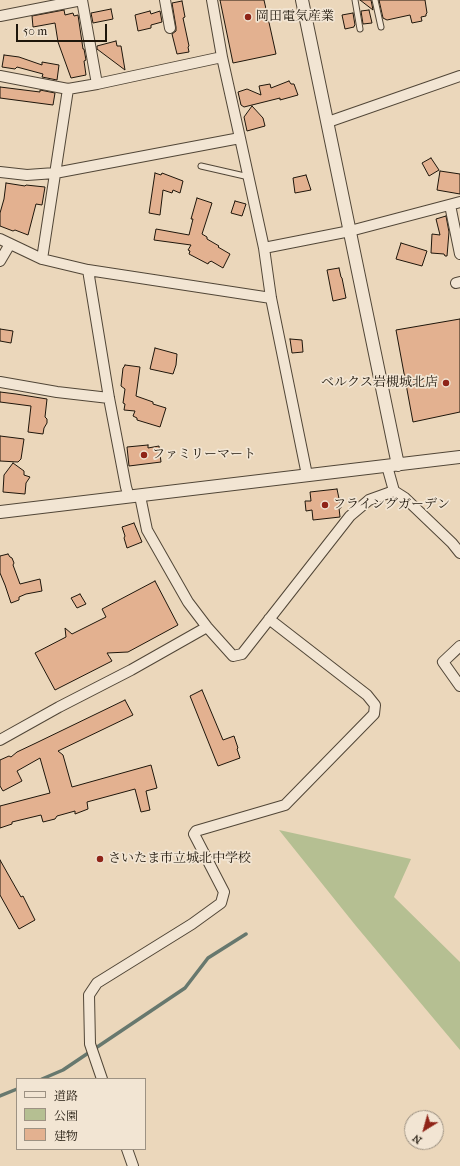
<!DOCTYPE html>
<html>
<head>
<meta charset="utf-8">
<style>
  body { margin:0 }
  #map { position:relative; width:460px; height:1166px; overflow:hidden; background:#ebd7bb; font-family:"IM FELL French Canon","Noto Serif JP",serif }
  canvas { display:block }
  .legend { position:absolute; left:16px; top:1078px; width:130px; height:72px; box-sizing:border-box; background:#f2e5d3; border:1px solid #9d9283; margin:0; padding:5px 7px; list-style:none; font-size:12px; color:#1e160b }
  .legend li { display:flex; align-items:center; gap:8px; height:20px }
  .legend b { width:20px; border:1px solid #9d9283 }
  .north { position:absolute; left:404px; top:1110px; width:40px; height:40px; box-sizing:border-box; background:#f2e5d3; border:1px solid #9d9283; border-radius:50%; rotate:217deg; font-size:11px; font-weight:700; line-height:16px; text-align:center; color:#1e160b }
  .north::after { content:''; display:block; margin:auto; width:14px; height:18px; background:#8f2418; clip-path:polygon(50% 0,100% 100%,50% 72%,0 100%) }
  .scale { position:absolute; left:16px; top:24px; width:91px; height:18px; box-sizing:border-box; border:2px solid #1e160b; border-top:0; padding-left:5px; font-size:12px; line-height:14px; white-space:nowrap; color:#1e160b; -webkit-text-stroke:3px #f2e5d3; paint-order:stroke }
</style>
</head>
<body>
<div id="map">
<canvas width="460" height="1166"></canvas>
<ul class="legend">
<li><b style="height:5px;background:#f2e5d3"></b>道路</li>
<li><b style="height:11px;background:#b5bf92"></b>公園</li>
<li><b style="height:11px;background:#e3b190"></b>建物</li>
</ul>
<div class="north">N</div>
<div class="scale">50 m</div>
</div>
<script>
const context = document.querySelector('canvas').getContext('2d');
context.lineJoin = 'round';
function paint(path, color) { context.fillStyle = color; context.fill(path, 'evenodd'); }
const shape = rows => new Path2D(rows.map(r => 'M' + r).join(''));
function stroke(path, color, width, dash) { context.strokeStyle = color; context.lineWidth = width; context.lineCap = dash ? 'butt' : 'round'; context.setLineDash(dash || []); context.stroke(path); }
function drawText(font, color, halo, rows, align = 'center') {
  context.font = font + ' "IM FELL French Canon","Noto Serif JP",serif'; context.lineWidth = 3.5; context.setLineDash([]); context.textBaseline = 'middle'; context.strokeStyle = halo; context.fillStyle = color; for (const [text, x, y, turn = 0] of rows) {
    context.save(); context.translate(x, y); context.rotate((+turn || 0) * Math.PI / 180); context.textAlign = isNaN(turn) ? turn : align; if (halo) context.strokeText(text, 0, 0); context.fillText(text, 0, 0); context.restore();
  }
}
paint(shape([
  [279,830,411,859,394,897,460,962,460,1050,356,926]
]), '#b5bf92');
stroke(shape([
  [42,1079,63,1070,185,988,208,958,246,934],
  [0,1096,17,1089]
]), '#67786e', 3.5);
const building = shape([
  [220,0,264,0,276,54,233,63,220,0],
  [360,0,371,0,373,10,360,0],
  [379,0,425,0,427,13,426,14,426,16,421,17,422,21,412,23,410,15,387,20,383,18,379,0],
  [182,1,185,17,183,18,189,46,188,47,189,52,177,54,172,34,176,31,176,27,172,3,182,1],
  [111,9,113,19,93,23,91,13,111,9],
  [64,10,65,15,73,13,74,16,78,15,83,49,84,49,86,60,84,61,86,75,71,78,58,42,55,23,33,27,32,16,64,10],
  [369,10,372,23,363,24,361,11,369,10],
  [150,11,151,14,160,11,162,22,151,25,151,28,138,31,135,15,150,11],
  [353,13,355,25,354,26,354,27,345,29,342,15,353,13],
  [116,41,117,46,121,46,125,70,97,49,97,46,116,41],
  [4,55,19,57,42,65,42,62,59,65,57,80,42,77,43,74,17,67,15,69,2,67,4,55],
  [289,81,291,84,294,84,298,95,280,100,280,98,244,107,241,105,238,92,247,89,261,95,259,86,270,84,271,88,289,81],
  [0,87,40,92,40,90,55,93,53,105,0,98,0,87],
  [252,106,263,118,265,126,247,131,244,117,252,106],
  [431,158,439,170,429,176,422,163,431,158],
  [440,171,460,174,460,194,437,190,440,171],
  [155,173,161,175,162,173,183,181,180,193,173,190,172,193,163,190,160,215,149,213,155,173],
  [306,175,311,190,295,193,293,178,306,175],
  [6,183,25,186,26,185,45,187,42,205,36,204,28,235,15,230,13,231,0,226,0,213,4,199,6,183],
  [197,198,212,203,202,234,207,237,207,239,219,246,218,247,230,254,223,268,211,261,210,262,209,262,208,264,189,254,190,251,188,250,191,245,154,240,156,229,189,235,193,219,191,219,197,198],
  [235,201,246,204,242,216,231,213,235,201],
  [446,216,449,232,447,256,445,256,444,254,431,253,432,234,440,235,436,219,446,216],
  [401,243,427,251,422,266,396,259,401,243],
  [339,268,341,277,342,278,346,298,333,301,327,270,339,268],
  [460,319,460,412,413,422,396,330,460,319],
  [0,329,13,331,11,343,0,341,0,329],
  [290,339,302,340,303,352,292,353,290,339],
  [155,348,177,354,176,365,173,374,150,369,155,348],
  [125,365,140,367,136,396,153,402,153,404,166,408,160,427,137,420,137,418,133,416,135,411,124,410,125,404,123,403,125,389,121,386,123,368,124,367,125,365],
  [0,392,16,394,47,399,45,417,47,419,47,423,44,428,43,434,28,432,31,406,0,402,0,392],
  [0,436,24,439,21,459,18,462,0,461,0,436],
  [148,445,148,448,159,446,161,462,129,466,127,447,148,445],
  [13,463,24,471,24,475,30,477,26,483,25,494,3,492,4,475,13,463],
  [337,489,341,508,339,508,340,517,313,520,312,510,306,511,305,501,311,501,310,492,337,489],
  [134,523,142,542,127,548,124,538,125,536,122,527,134,523],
  [8,554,10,557,12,558,14,563,13,565,20,584,40,579,42,591,26,594,19,597,19,600,11,603,5,585,0,573,0,556,8,554],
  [155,581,178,625,128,652,107,653,112,661,55,690,35,653,66,637,65,628,72,634,106,617,102,609,155,581],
  [80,594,86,604,77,608,71,598,80,594],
  [202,690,223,740,234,736,238,748,237,749,240,758,218,766,190,696,202,690],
  [125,700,133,715,58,751,63,755,72,787,151,765,157,788,146,791,150,810,141,812,135,789,87,802,88,809,75,814,75,811,57,816,55,819,43,822,41,815,12,822,12,824,0,828,0,806,50,793,40,758,17,771,22,781,3,791,0,786,0,760,9,756,11,757,17,752,36,743,125,700],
  [0,860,21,897,23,896,35,920,19,929,0,895,0,860]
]);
paint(building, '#e3b190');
stroke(building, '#1e160b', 1);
const service = shape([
  [355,0,360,29],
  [375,0,381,27],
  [201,166,249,177]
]);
const minor = shape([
  [82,0,97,84],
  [165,0,170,28],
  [212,0,222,57,240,138,264,248,271,298,307,475],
  [0,16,82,0],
  [0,76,68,89,97,84,222,57],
  [328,122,460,76],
  [0,172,27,175,55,173,240,138],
  [450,205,460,254],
  [0,239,42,259,88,270,271,298],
  [264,248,350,231,460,202],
  [42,259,68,89],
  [0,261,10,244],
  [88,270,109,398,126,487,129,497],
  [456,283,460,282],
  [0,382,57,392,109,398],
  [387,466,394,491],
  [140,496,147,530,188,602,207,627,233,656,242,654,350,516,369,500,394,491,405,498,452,543,460,553],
  [460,646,443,662,460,686],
  [0,740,59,707,131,670,207,627],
  [102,1079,90,1044,89,995,97,983,192,924,221,903,224,892,194,834,196,831,285,805,374,714,375,705,367,695,269,619],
  [127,1149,133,1166]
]);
const tertiary = shape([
  [302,0,398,465],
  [0,512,460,457]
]);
stroke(service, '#514637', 7);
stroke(minor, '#514637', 12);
stroke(tertiary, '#514637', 14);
stroke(service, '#f2e5d3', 5);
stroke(minor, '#f2e5d3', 10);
stroke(tertiary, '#f2e5d3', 12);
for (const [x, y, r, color] of [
  [248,17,4,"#8f2418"],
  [446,383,4,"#8f2418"],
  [144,455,4,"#8f2418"],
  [325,505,4,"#8f2418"],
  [100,859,4,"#8f2418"]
]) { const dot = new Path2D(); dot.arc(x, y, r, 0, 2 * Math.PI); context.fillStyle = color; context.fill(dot); stroke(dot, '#f2e5d3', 1.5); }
drawText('13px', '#1e160b', '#f2e5d3', [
  ["岡田電気産業",256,17],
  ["ベルクス岩槻城北店",438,383,"right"],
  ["ファミリーマート",152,455],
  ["フライングガーデン",333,505],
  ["さいたま市立城北中学校",108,859]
], 'left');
</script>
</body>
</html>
